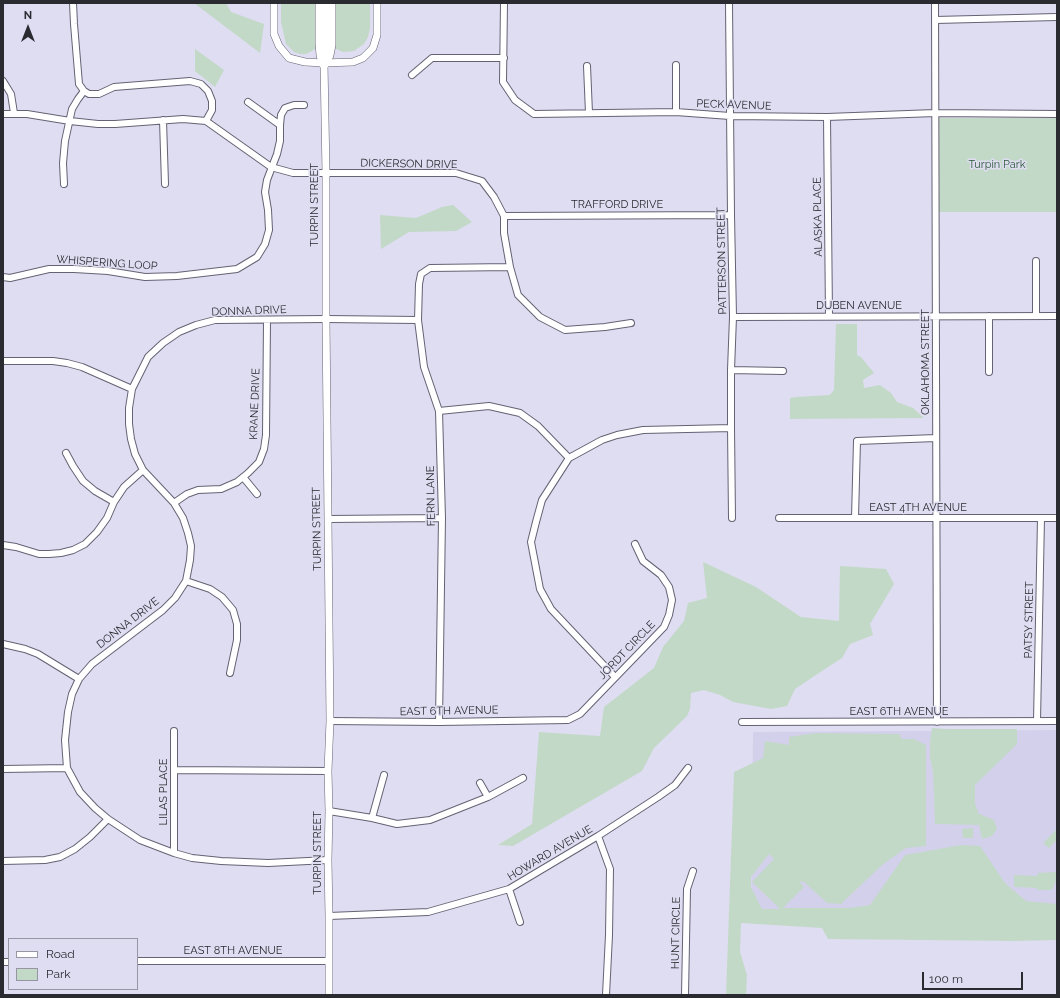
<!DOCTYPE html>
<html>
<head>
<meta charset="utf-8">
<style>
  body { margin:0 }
  #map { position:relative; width:1060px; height:998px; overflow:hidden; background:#dfddf1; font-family:Raleway,sans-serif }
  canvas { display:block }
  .frame { position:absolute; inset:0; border:4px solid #2a2a31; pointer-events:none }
  .legend { position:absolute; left:8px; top:938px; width:130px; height:52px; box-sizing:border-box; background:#dfddf1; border:1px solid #9795a4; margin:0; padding:5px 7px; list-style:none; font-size:12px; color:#2a2a31 }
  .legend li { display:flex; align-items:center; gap:8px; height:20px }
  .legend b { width:20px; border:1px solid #9795a4 }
  .north { position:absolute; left:8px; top:8px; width:40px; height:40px; -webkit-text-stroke:3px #dfddf1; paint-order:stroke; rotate:0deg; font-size:11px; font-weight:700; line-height:16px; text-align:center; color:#2a2a31 }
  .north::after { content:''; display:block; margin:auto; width:14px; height:18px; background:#2a2a31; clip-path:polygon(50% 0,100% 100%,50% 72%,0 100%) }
  .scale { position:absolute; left:922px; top:972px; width:101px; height:18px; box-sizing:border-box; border:2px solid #2a2a31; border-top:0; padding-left:5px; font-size:12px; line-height:14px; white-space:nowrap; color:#2a2a31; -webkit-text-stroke:3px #dfddf1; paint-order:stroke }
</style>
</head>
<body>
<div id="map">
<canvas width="1060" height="998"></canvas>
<div class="frame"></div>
<ul class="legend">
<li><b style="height:5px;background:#fff"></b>Road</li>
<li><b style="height:11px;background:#c3d9c7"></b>Park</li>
</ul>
<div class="north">N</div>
<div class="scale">100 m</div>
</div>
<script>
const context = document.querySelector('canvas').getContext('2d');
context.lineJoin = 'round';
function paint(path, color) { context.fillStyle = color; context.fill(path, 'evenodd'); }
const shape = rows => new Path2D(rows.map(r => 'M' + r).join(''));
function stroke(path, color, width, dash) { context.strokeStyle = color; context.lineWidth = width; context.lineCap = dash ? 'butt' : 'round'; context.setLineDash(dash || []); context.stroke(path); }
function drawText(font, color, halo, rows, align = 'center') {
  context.font = font + ' Raleway,sans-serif'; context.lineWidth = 3; context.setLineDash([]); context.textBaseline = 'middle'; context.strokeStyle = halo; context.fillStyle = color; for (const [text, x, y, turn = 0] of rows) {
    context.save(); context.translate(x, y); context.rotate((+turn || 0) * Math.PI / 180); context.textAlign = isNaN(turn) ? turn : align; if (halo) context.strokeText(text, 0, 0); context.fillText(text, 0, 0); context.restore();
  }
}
paint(shape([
  [1057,730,1057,920,751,918,753,732]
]), '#d3d0ec');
paint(shape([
  [194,3,226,3,231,12,264,24,260,53],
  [281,3,315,3,316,48,312,51,306,54,300,54,294,52,286,44,281,22],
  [335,3,370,3,370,28,368,37,364,44,354,51,343,52,336,49,334,43],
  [195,49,224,70,215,87,195,71],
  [938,118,1057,118,1057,212,938,212],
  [453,205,472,222,456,231,409,232,381,249,380,215,416,218,442,207],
  [836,324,857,324,857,355,861,357,874,373,863,380,864,388,880,385,891,393,897,402,913,408,924,418,790,419,790,398,796,397,830,395,834,390],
  [703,562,756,587,801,617,839,621,840,566,886,569,894,584,870,624,873,635,850,644,842,658,819,673,795,689,787,706,771,709,733,702,720,695,704,690,691,693,690,709,687,716,654,748,642,771,513,846,498,845,532,824,539,732,600,736,604,707,654,668,663,647,684,621,688,603,707,598],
  [932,728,946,729,1017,729,1017,744,975,785,975,804,979,814,994,820,997,829,992,836,982,839,979,825,935,824,933,772,930,758,930,741],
  [816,733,900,734,901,739,914,739,926,745,926,846,906,848,882,865,841,904,827,903,804,882,799,881,804,887,783,908,849,908,870,905,905,855,961,845,980,846,1005,883,1026,901,1057,904,1057,940,1014,941,828,939,822,928,741,923,740,952,747,975,746,995,726,995,734,772,763,758,765,741,789,745,789,737],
  [769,854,774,859,752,882,780,909,762,909,751,887,751,877],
  [973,828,973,838,963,838,962,829],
  [1057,829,1057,840,1049,848,1043,843],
  [1057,872,1057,878,1052,890,1037,890,1037,888,1014,887,1014,875,1037,876,1038,873]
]), '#c3d9c7');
const minor = shape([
  [504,3,503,82,515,100,534,114,676,112,730,116,827,117,935,113,1057,114],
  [729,3,731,215,733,317,731,370,731,428,732,518],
  [935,3,937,722],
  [935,20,1057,17],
  [587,66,589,113],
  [412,75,432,58,504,58],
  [3,81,11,94,14,113],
  [84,91,89,94,99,94,114,87,190,81,201,84,208,91,212,101,212,110,206,121],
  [676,112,676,65],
  [3,114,27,114,70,121,98,124,115,124,183,119,206,121,271,167,293,173,456,173,482,181,494,197,504,216,504,233,510,267,518,295,540,317,565,330,605,327,631,323],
  [827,117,829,316],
  [163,120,165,184],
  [280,125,281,115,285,108,294,105,304,105],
  [64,184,63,163,65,141,72,109,78,99,84,91,79,84,74,24,73,3],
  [504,216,731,215],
  [1036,261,1036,316],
  [3,277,10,278,49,269,74,269,108,271,145,277,177,276,237,269,257,257,265,244,269,230,268,210,265,192,267,180,277,154,280,141,280,125,248,102],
  [989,316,989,372],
  [733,317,1057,316],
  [3,361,53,361,67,363,82,367,132,389],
  [731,370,783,371],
  [439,411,489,406,520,413,538,426,569,458],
  [66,453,73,466,83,481,95,491,114,502],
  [243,477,257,494],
  [174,503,187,494,198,490,221,489,237,482,248,473,259,462,264,449,266,435,267,320],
  [779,518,1057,518],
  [855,518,857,441,936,438],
  [328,519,442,518],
  [3,545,16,547,39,554,49,554,61,553,73,550,85,544,97,532,107,518,114,502,124,487,143,470],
  [186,581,210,589,222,597,233,610,237,624,237,640,230,673],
  [3,644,25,649,38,654,79,679],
  [615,677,551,609,540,589,531,542,536,522,542,500,569,458,602,440,617,435,643,430,731,428],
  [330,721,439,722,568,720,580,714,664,627,669,615,672,600,669,587,661,575,643,561,635,544],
  [1037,721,1041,518],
  [439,722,442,518,439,411,424,367,418,320,419,284,421,274,430,268,510,267],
  [742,722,1057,721],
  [3,769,67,768],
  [174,770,328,771],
  [480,783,488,797],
  [329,811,372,818,397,824,430,820,488,797,523,778],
  [372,818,384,775],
  [598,836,610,869,609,935,606,995],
  [174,853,174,731],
  [328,860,268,863,221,861,192,858,174,853,140,840,108,819,95,808,80,792,67,768,65,740,68,712,72,694,79,679,92,664,163,610,175,598,186,581,190,560,191,546,188,533,183,518,174,503,143,470,135,454,131,439,129,424,129,408,132,389,148,357,163,343,179,332,196,325,215,320,326,319,418,320],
  [3,861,45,860,60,857,75,849,90,837,108,819],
  [509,889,520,922],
  [329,916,428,912,509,889,598,836,658,797,675,785,688,768],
  [137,961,329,961],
  [3,962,9,962],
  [685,995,687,889,693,871]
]);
const tertiary = shape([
  [274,3,274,34,279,46,289,58,305,62,324,63,353,62,363,58,373,48,377,35,377,3],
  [324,63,326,173,326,319,330,721,328,771,329,811,328,860,329,916,329,995]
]);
const motorway = shape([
  [321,3,321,44,322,55,324,62],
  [324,63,328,55,330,45,330,3]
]);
stroke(minor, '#646273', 8);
stroke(tertiary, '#646273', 8);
stroke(motorway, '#646273', 12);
stroke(minor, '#fff', 6);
stroke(tertiary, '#fff', 7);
stroke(motorway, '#fff', 11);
drawText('11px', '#2a2a31', '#dfddf1', [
  ["PECK AVENUE",734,105,2],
  ["DICKERSON DRIVE",409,164,1],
  ["TURPIN STREET",315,205,-90],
  ["TRAFFORD DRIVE",617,205],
  ["ALASKA PLACE",818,217,-91],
  ["PATTERSON STREET",722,261,-91],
  ["WHISPERING LOOP",107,263,4],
  ["DUBEN AVENUE",859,306],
  ["DONNA DRIVE",249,311,-2],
  ["OKLAHOMA STREET",926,362,-90],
  ["KRANE DRIVE",255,404,-88],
  ["FERN LANE",431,496,-91],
  ["EAST 4TH AVENUE",918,508],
  ["TURPIN STREET",317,529,-91],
  ["PATSY STREET",1029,620,-89],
  ["DONNA DRIVE",128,623,-38],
  ["JORDT CIRCLE",627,650,-46],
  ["EAST 6TH AVENUE",449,711,-1],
  ["EAST 6TH AVENUE",899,712],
  ["LILAS PLACE",164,792,-90],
  ["TURPIN STREET",318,853,-90],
  ["HOWARD AVENUE",550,853,-31],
  ["HUNT CIRCLE",676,933,-89],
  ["EAST 8TH AVENUE",233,951]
]);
drawText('11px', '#2a5737', '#dfddf1', [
  ["Turpin Park",997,165]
]);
</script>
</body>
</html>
